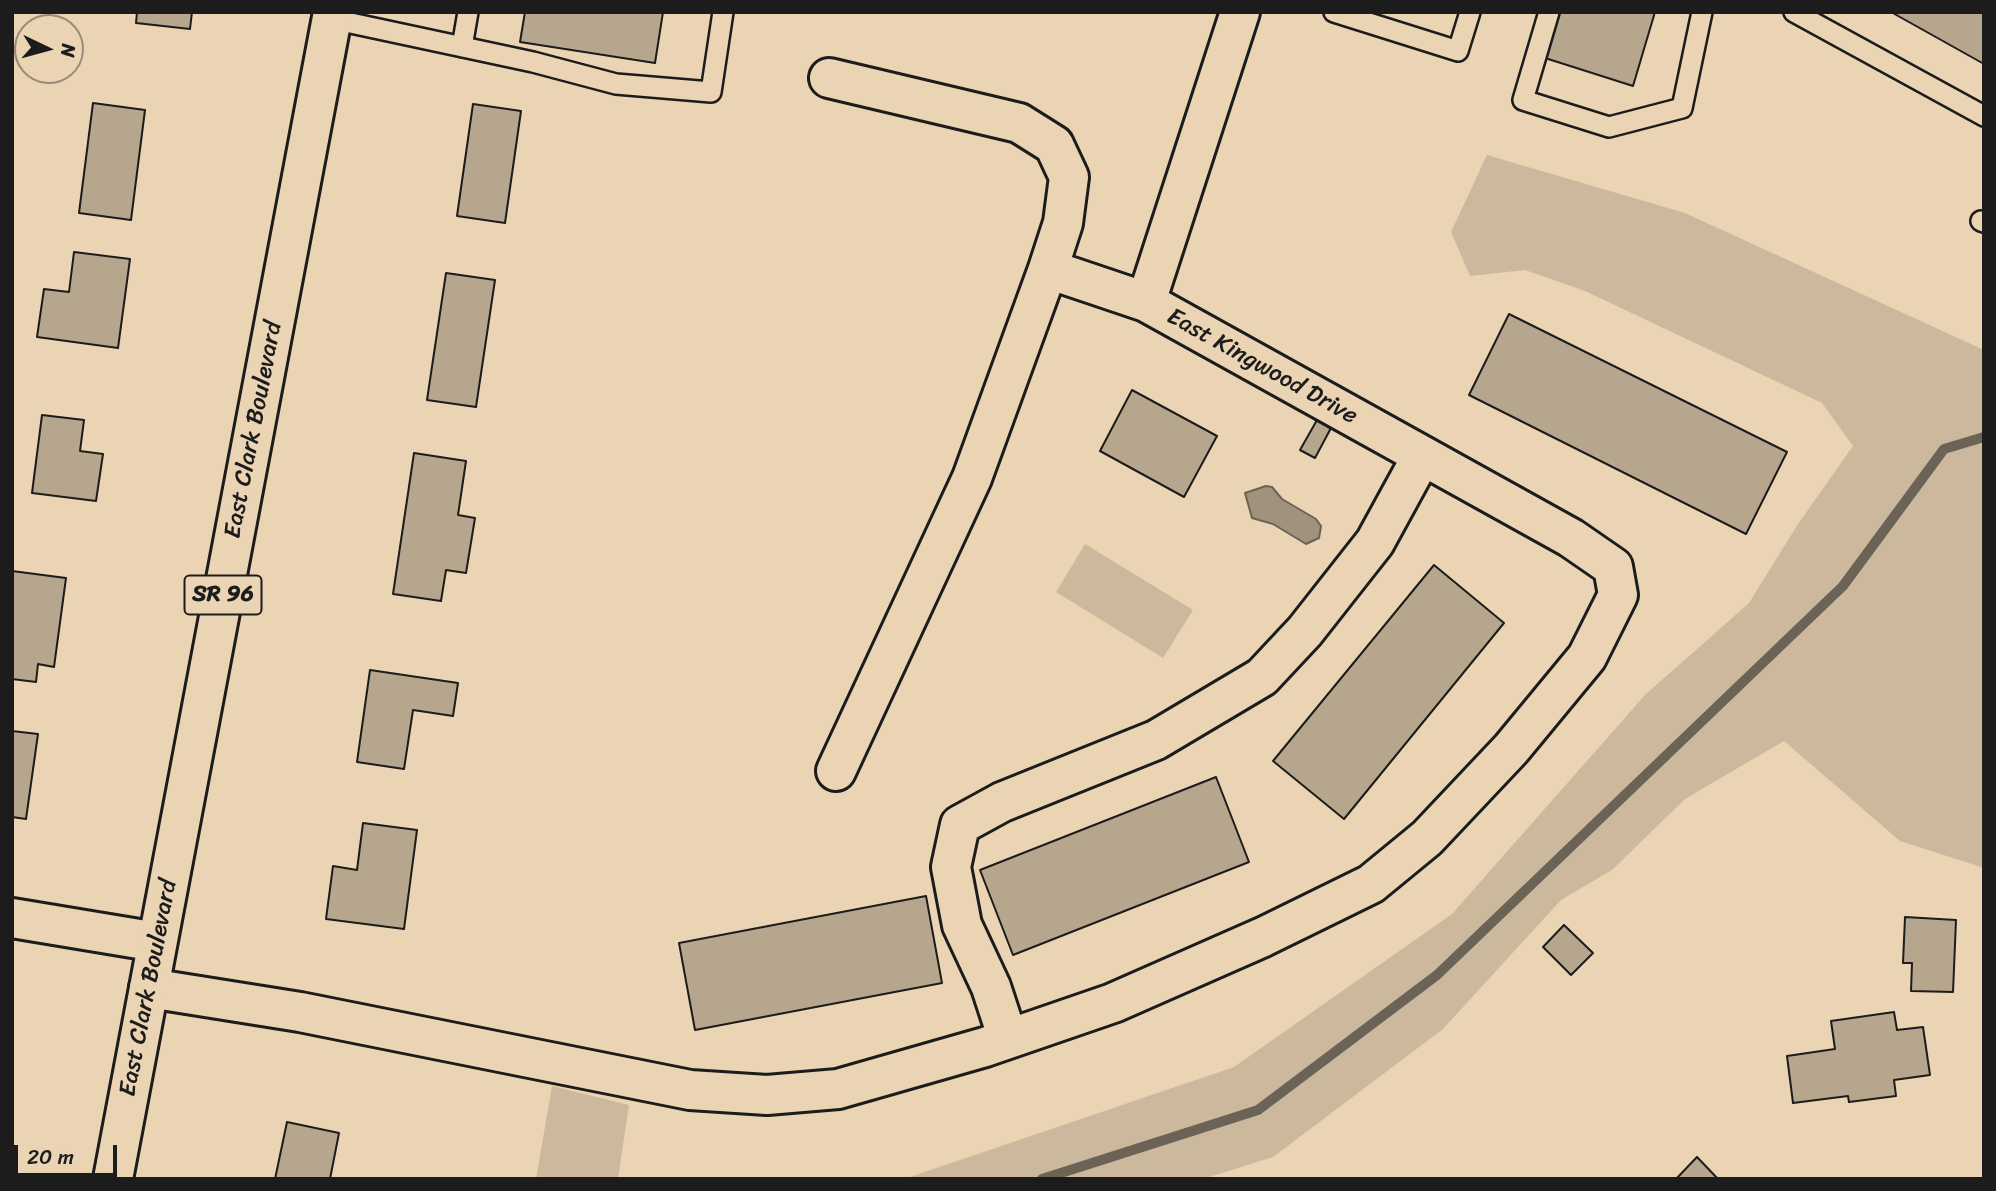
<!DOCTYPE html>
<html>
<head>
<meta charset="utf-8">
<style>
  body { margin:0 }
  #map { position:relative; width:1996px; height:1191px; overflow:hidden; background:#ead4b3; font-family:Sriracha,sans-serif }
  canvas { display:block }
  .frame { position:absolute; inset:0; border:14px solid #1c1c1c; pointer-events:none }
  .north { position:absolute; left:14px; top:14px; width:70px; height:70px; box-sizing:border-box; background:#ead4b3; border:2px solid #988a77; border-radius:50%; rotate:95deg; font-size:19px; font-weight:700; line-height:28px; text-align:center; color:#1c1c1c }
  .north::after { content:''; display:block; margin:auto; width:24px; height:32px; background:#1c1c1c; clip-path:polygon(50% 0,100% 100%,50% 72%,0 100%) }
  .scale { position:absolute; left:14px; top:1145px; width:103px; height:32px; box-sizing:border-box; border:4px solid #1c1c1c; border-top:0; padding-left:9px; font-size:21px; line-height:24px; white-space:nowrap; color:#1c1c1c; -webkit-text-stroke:5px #ead4b3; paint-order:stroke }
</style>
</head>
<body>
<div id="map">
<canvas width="1996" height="1191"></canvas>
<div class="frame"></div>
<div class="north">N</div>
<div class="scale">20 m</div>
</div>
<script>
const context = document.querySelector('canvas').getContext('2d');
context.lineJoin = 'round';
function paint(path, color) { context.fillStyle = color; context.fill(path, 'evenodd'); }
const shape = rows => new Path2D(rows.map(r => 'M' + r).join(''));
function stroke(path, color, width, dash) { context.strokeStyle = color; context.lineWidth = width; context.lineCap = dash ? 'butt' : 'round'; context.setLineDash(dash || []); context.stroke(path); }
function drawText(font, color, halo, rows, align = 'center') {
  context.font = font + ' Sriracha,sans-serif'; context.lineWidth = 5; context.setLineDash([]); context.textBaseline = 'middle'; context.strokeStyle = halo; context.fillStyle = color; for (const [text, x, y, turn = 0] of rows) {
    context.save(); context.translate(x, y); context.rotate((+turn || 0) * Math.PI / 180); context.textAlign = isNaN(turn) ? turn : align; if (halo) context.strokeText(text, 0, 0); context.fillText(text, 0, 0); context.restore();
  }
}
paint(shape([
  [1487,155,1685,213,1984,350,1984,868,1900,841,1784,741,1685,799,1612,870,1561,900,1443,1029,1273,1157,1203,1179,904,1179,1234,1067,1452,914,1645,695,1749,603,1798,524,1853,446,1822,403,1585,291,1525,270,1470,276,1451,232],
  [1085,544,1193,610,1163,658,1056,592],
  [552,1086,629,1105,618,1179,536,1179]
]), '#ccb99d');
const water = shape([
  [1266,486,1272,487,1282,499,1316,519,1321,526,1319,538,1306,544,1273,524,1252,518,1245,493,1266,486]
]);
paint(water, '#a1927e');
stroke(water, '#6c6357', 2);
stroke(shape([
  [1042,1179,1258,1110,1437,975,1843,586,1944,449,1984,437]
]), '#6c6357', 10);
const building = shape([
  [137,12,192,12,190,29,136,23,137,12],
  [525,12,663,12,655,63,520,42,525,12],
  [1559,12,1655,12,1633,86,1545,58,1559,12],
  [1891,12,1984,12,1984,64,1891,12],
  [93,103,145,110,131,220,79,213,93,103],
  [473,104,521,111,505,223,457,216,473,104],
  [74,252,130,259,118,348,37,337,44,289,69,292,74,252],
  [446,273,495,280,476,407,427,400,446,273],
  [1509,314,1787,452,1746,534,1469,395,1509,314],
  [1132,390,1217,436,1184,497,1100,451,1132,390],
  [42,415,84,420,80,451,103,454,96,501,32,493,42,415],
  [1317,420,1331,428,1315,458,1300,450,1317,420],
  [414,453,466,461,458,515,475,518,466,573,446,570,441,601,393,594,414,453],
  [1434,565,1504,623,1344,819,1273,761,1434,565],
  [12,571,66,578,54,667,38,664,36,682,12,679,12,571],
  [370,670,458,683,453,716,413,710,404,769,357,762,370,670],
  [12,731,38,734,26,819,12,817,12,731],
  [1216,777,1249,862,1013,955,980,870,1216,777],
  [363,823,417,830,404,929,326,919,333,866,357,870,363,823],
  [926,896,942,983,695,1030,679,943,926,896],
  [1905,917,1956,920,1953,992,1911,991,1912,963,1903,963,1905,917],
  [1564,925,1593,953,1571,975,1543,947,1564,925],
  [1894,1012,1897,1030,1923,1027,1930,1075,1894,1080,1896,1096,1849,1102,1848,1096,1793,1103,1787,1056,1835,1049,1831,1021,1894,1012],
  [287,1122,339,1133,330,1179,275,1179,287,1122],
  [1697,1157,1718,1179,1676,1179,1697,1157]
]);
paint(building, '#b7a68e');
stroke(building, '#1c1c1c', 2);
const lane = shape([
  [1334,12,1458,51,1470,12],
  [1549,12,1523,100,1609,127,1682,108,1702,12],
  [1794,12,1984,116],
  [332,19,533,62,616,84,711,92,723,12],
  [462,47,468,12],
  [1981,221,1984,222]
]);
const street = shape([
  [829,78,1019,123,1054,145,1069,177,1063,223,1048,269,1146,302],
  [836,771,972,478,1048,269],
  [12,918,157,942],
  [149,988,300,1012,690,1090,767,1095,838,1089,985,1047,1113,1003,1263,937,1371,884,1427,838,1511,749,1587,657,1618,595,1613,567,1571,538,1146,302,1240,12],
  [1008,1039,991,987,962,925,951,867,960,825,1002,802,1156,740,1262,677,1305,631,1375,542,1422,456]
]);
const primary = shape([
  [113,1179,333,12]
]);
stroke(lane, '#1c1c1c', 24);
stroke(street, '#1c1c1c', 44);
stroke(primary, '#1c1c1c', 44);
stroke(lane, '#ead4b3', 19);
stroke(street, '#ead4b3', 38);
stroke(primary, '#ead4b3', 38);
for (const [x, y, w] of [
  [223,595,77]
]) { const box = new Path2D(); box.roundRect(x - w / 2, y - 19.5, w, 39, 5); context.fillStyle = '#ead4b3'; context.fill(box); stroke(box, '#1c1c1c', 2); }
drawText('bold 23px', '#1c1c1c', null, [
  ["SR 96",223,595]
]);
drawText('24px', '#1c1c1c', '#ead4b3', [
  ["East Kingwood Drive",1262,367,29],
  ["East Clark Boulevard",254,430,-79],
  ["East Clark Boulevard",149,988,-79]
]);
</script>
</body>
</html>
